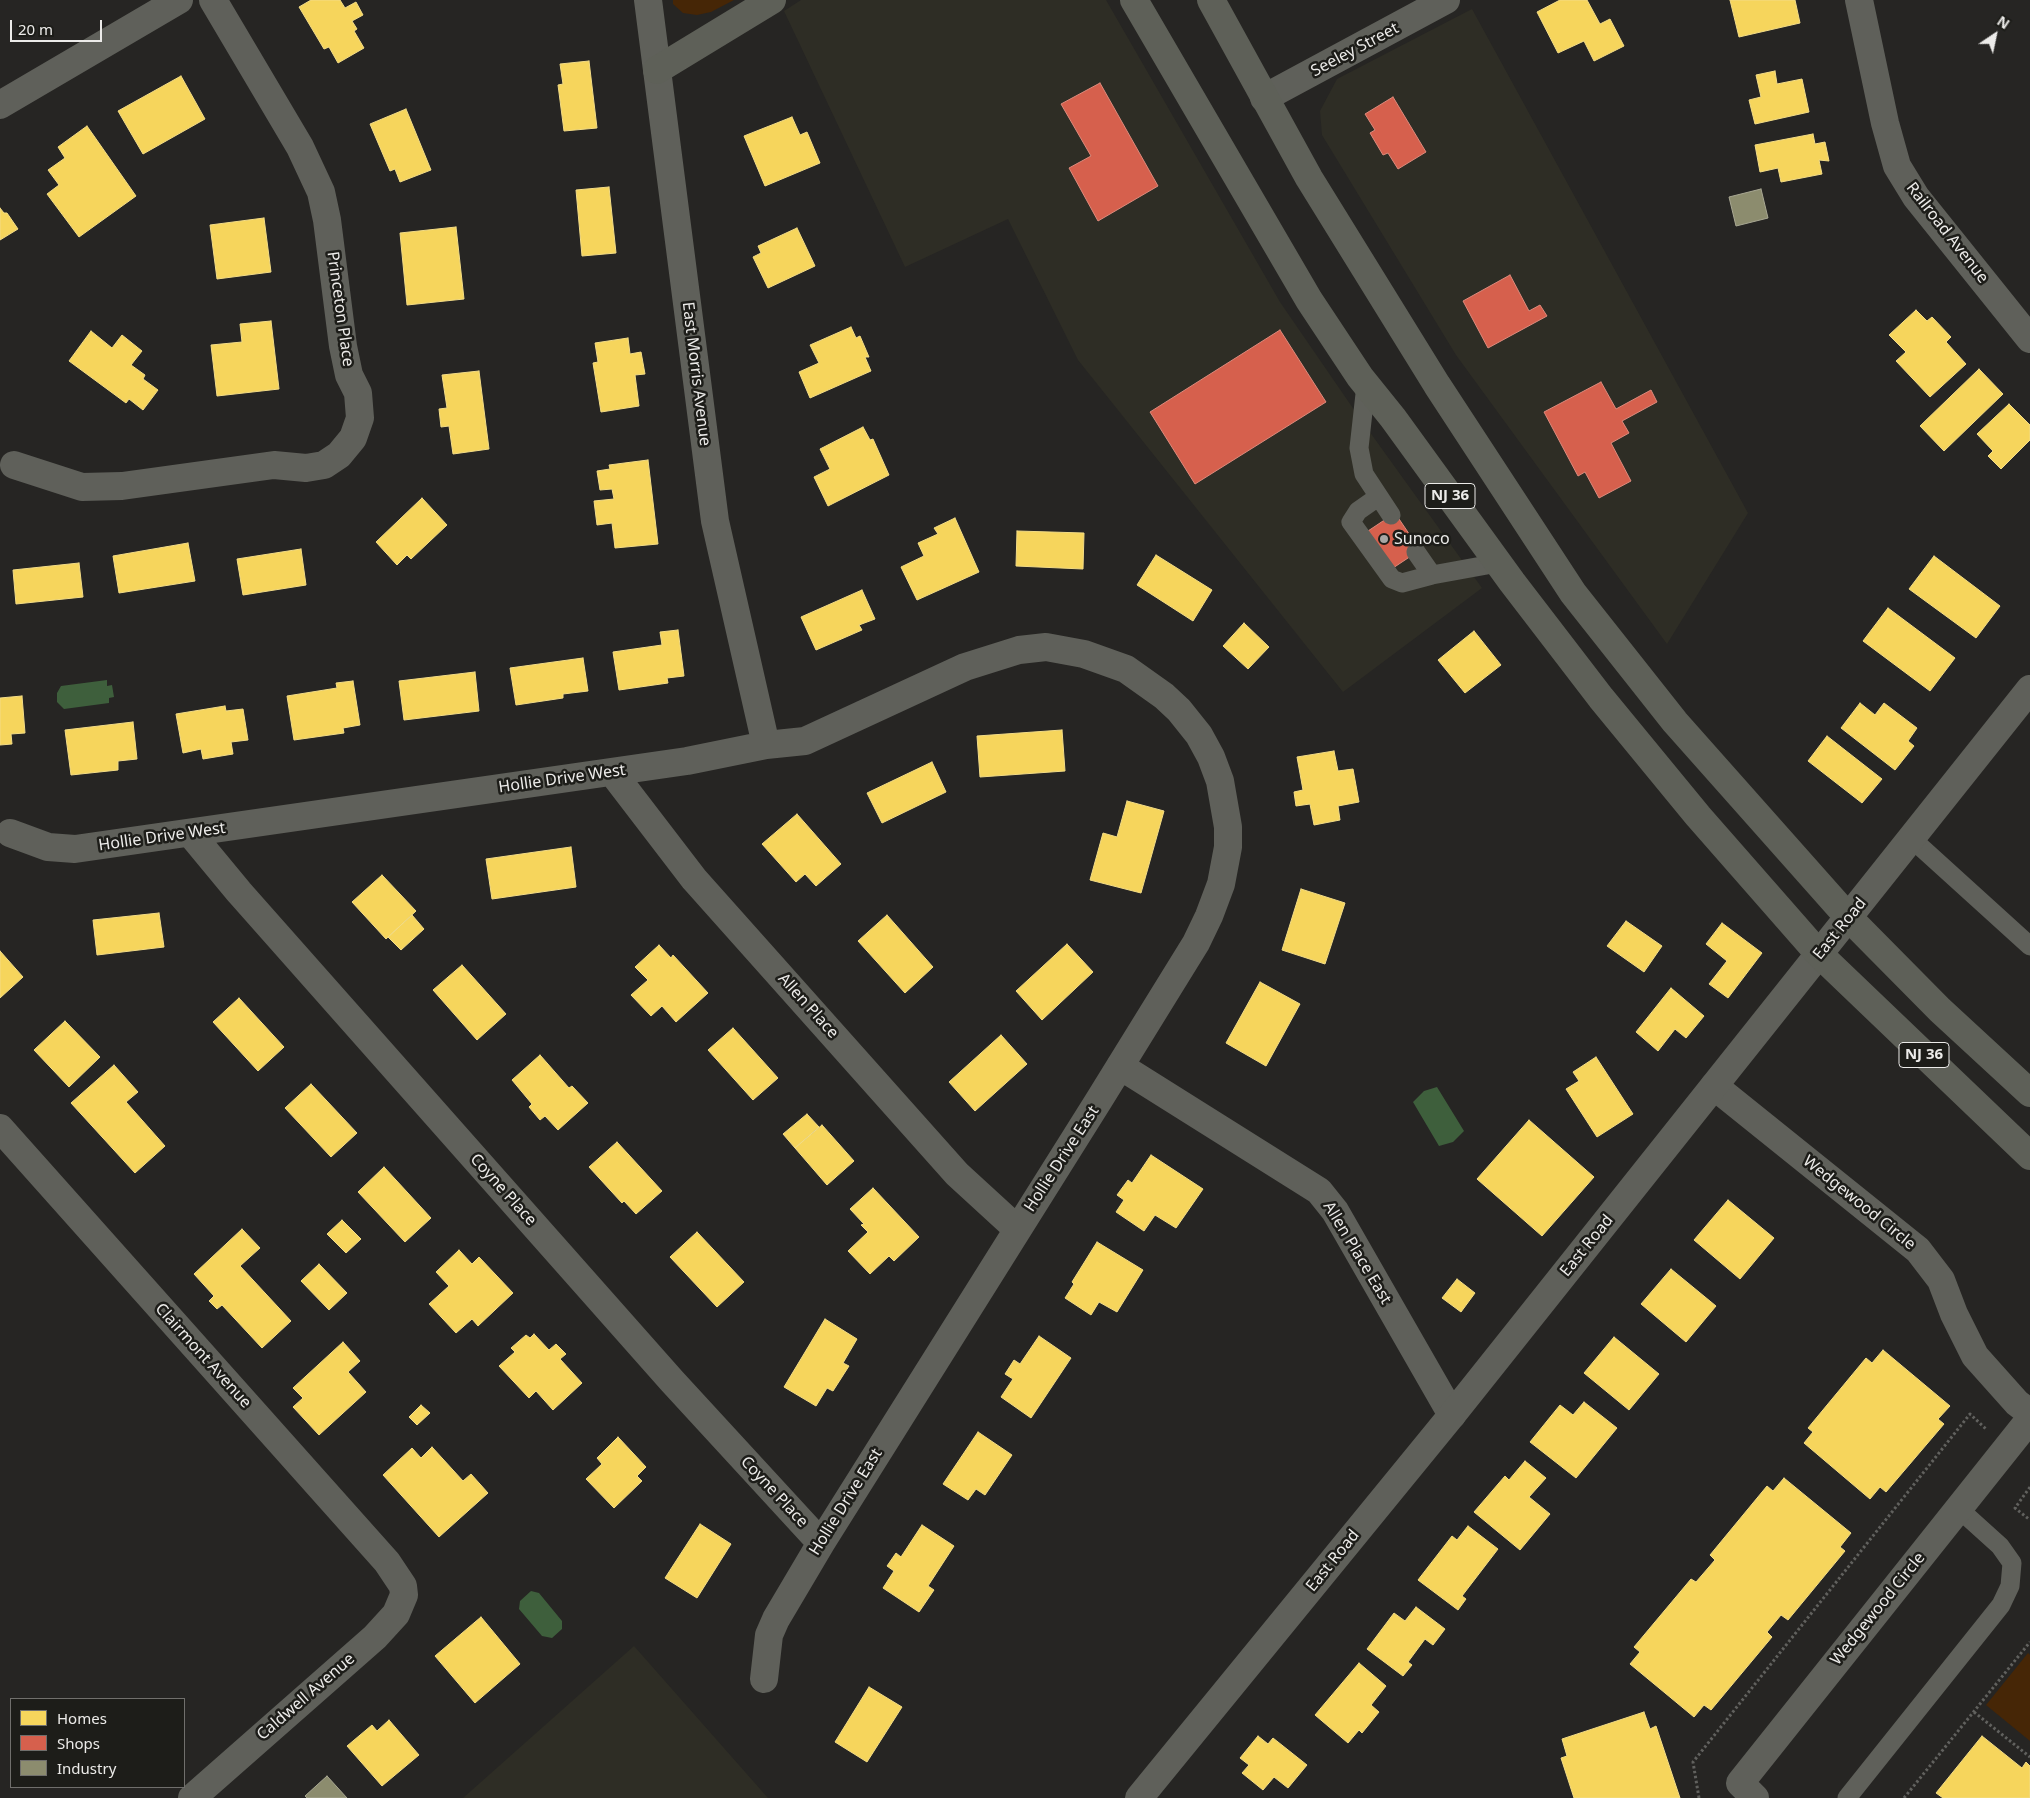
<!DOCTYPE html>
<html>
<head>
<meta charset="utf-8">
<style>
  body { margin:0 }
  #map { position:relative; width:2030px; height:1798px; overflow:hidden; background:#262523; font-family:"Noto Sans",sans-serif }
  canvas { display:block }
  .legend { position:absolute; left:10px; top:1698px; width:175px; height:90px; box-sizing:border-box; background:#1d1d19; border:1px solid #706f6c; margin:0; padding:6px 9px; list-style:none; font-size:15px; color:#ecebe9 }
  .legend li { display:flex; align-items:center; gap:10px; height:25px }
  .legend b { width:25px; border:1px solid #706f6c }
  .north { position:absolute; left:1970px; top:10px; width:50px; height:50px; -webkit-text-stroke:4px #1d1d19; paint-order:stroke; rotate:34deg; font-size:14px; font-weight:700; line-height:20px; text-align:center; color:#ecebe9 }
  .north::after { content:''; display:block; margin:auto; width:18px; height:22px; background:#ecebe9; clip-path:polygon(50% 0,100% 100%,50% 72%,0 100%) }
  .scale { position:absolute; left:10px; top:20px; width:92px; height:22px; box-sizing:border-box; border:2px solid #ecebe9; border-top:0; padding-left:6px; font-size:15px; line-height:18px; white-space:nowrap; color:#ecebe9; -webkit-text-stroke:4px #1d1d19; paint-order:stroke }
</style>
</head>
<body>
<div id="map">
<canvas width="2030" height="1798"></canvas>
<ul class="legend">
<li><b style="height:14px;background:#f6d55c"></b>Homes</li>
<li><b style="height:14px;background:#d6604d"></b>Shops</li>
<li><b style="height:14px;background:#8c8c6e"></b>Industry</li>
</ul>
<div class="north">N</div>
<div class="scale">20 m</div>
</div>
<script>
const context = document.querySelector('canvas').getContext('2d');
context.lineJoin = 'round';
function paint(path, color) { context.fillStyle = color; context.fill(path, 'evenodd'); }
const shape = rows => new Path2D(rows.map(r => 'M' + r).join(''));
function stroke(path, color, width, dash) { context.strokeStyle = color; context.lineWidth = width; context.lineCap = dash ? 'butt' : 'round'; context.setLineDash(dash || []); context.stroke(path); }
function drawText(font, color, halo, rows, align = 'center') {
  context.font = font + ' "Noto Sans",sans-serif'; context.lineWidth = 5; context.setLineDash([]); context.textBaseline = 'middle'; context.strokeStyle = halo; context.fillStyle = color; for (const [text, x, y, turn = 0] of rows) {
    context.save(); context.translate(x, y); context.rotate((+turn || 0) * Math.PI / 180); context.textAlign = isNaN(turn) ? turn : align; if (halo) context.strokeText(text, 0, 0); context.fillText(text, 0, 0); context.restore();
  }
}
paint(shape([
  [801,0,1106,0,1280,302,1359,417,1482,588,1343,692,1078,360,1008,219,905,267,784,11],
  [1472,9,1748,513,1667,644,1456,355,1322,135,1320,111,1337,79],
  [634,1646,768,1798,463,1798]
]), '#2e2d25');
paint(shape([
  [673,0,734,0,711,12,697,15,683,13,673,4],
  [2028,1653,2030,1655,2030,1741,1986,1705]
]), '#462606');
paint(shape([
  [107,680,107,686,112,685,114,697,109,698,109,703,64,709,57,702,57,693,61,686],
  [1437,1087,1464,1131,1453,1142,1439,1146,1413,1102,1424,1091],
  [531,1591,539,1593,562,1621,562,1629,552,1638,542,1636,519,1609,520,1601]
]), '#3e5f3c');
const homes = shape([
  [311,0,340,0,345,8,356,2,363,15,352,21,357,29,354,31,364,48,338,63,329,47,324,49,299,7,311,0],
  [1560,0,1587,0,1600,24,1610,19,1624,46,1594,61,1584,41,1558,53,1537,12,1560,0],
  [1730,0,1795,0,1800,23,1739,37,1730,0],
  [589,61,597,128,564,131,558,85,563,84,560,64,589,61],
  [1775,71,1777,84,1802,79,1809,112,1755,124,1749,100,1761,97,1756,75,1775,71],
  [181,76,205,119,143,154,118,111,181,76],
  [406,109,431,170,400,182,395,169,390,171,370,124,406,109],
  [792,117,800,135,807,132,820,163,765,186,744,136,792,117],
  [87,126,136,196,79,237,47,194,59,185,48,170,65,158,58,147,87,126],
  [1813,134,1815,144,1825,142,1829,161,1819,160,1822,174,1781,182,1778,168,1760,172,1755,145,1813,134],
  [609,187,616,253,582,256,576,190,609,187],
  [0,208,4,213,7,213,18,229,0,240,0,208],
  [264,218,271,272,217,279,210,225,264,218],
  [456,227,464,299,407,305,400,233,456,227],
  [797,228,815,266,768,288,753,257,761,253,758,246,797,228],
  [1916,310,1927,321,1932,317,1951,337,1946,342,1966,364,1930,397,1896,361,1906,352,1889,335,1916,310],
  [271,321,279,389,217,396,211,345,242,342,240,324,271,321],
  [851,327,856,338,860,336,869,357,865,357,871,371,810,398,799,372,819,363,810,345,851,327],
  [91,331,112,348,122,335,142,351,131,365,145,375,143,379,158,390,143,410,129,399,126,403,69,361,91,331],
  [628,338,630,354,641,352,645,374,635,375,639,406,601,412,593,363,598,362,595,343,628,338],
  [1979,369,2003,394,1944,451,1920,426,1979,369],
  [479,371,489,449,453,454,449,426,441,427,439,409,447,408,442,375,479,371],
  [2009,404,2030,425,2030,440,2001,469,1988,456,1993,451,1977,434,2009,404],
  [863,427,870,440,873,439,889,475,828,506,814,477,830,469,820,449,863,427],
  [648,460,658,544,615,548,612,523,597,525,594,501,614,499,612,489,600,490,597,471,610,469,609,465,648,460],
  [422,498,447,525,411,559,407,555,397,565,376,542,422,498],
  [955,518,979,572,917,600,901,567,924,556,918,543,938,534,934,528,955,518],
  [1017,531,1084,533,1083,569,1016,566,1017,531],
  [188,543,195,581,119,593,113,556,188,543],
  [301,549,306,585,243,595,237,559,301,549],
  [1156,555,1212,590,1193,621,1137,585,1156,555],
  [1934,556,2000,606,1976,638,1909,589,1934,556],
  [79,563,83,597,16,604,13,570,79,563],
  [862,590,875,619,859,625,862,630,816,650,801,617,862,590],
  [1888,608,1955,658,1930,691,1863,641,1888,608],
  [1244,623,1269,647,1248,669,1223,646,1244,623],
  [678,630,684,676,667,678,668,683,619,690,613,652,662,645,660,632,678,630],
  [1474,631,1501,665,1465,693,1438,660,1474,631],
  [583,658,588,691,563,694,563,698,516,705,510,668,583,658],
  [475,672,479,711,404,720,399,681,475,672],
  [353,681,360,725,343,728,344,733,294,740,287,696,337,688,336,683,353,681],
  [22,696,25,733,11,734,12,744,0,745,0,698,22,696],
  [1860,703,1875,715,1884,703,1917,728,1908,741,1914,746,1895,770,1841,728,1860,703],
  [225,706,226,711,243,709,248,740,231,742,233,754,203,759,201,749,183,753,176,714,225,706],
  [133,722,137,759,118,761,118,770,71,775,65,730,133,722],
  [1062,730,1065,771,980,777,977,736,1062,730],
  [1827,736,1882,779,1862,803,1808,761,1827,736],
  [1334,751,1338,771,1353,769,1359,802,1338,806,1340,820,1314,825,1310,804,1296,806,1294,792,1303,790,1297,757,1334,751],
  [932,762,946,792,882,823,867,793,932,762],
  [1127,801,1164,811,1141,893,1090,880,1103,833,1117,837,1127,801],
  [797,814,841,864,816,886,805,874,796,882,762,844,797,814],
  [571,847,576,887,492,899,486,859,571,847],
  [382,875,416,911,386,939,352,902,382,875],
  [1301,889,1345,903,1325,964,1282,950,1301,889],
  [159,913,164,947,97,955,93,920,159,913],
  [412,915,424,929,401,950,388,937,412,915],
  [887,915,933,967,905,993,858,941,887,915],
  [1626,921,1662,946,1644,972,1607,946,1626,921],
  [1722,923,1762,953,1728,998,1709,984,1727,961,1706,944,1722,923],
  [1067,944,1093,972,1042,1020,1016,991,1067,944],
  [659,945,671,958,673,955,708,993,676,1022,662,1006,651,1016,631,995,648,980,635,967,659,945],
  [0,951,23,977,0,998,0,951],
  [462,965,506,1014,477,1040,433,990,462,965],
  [1260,982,1300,1004,1266,1066,1226,1043,1260,982],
  [1671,988,1704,1016,1686,1038,1675,1029,1658,1051,1636,1032,1671,988],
  [239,998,284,1047,258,1071,213,1022,239,998],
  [65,1021,100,1057,69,1087,34,1050,65,1021],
  [733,1028,778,1078,753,1100,708,1050,733,1028],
  [1001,1035,1027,1064,975,1111,949,1082,1001,1035],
  [540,1055,569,1088,572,1086,588,1103,558,1130,545,1116,540,1120,529,1107,532,1104,512,1080,540,1055],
  [1596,1057,1633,1114,1597,1137,1566,1089,1579,1081,1573,1072,1596,1057],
  [114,1065,138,1092,126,1102,165,1146,135,1173,71,1103,114,1065],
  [311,1084,357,1133,331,1157,285,1108,311,1084],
  [807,1114,819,1127,795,1148,783,1134,807,1114],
  [1529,1120,1594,1177,1542,1236,1477,1179,1529,1120],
  [822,1125,854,1161,827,1185,795,1148,822,1125],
  [617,1142,662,1191,636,1214,624,1201,622,1203,589,1167,617,1142],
  [1151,1155,1203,1189,1176,1228,1155,1215,1144,1231,1116,1212,1124,1200,1117,1195,1128,1180,1132,1183,1151,1155],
  [384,1167,431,1218,405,1242,358,1192,384,1167],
  [873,1188,919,1237,894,1261,889,1256,870,1274,848,1251,868,1232,861,1225,864,1224,850,1209,873,1188],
  [1728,1200,1774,1238,1740,1279,1694,1240,1728,1200],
  [342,1220,361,1239,346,1253,327,1234,342,1220],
  [242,1229,260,1248,240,1266,291,1321,262,1348,222,1305,217,1309,209,1301,214,1296,194,1274,242,1229],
  [697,1232,744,1282,717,1307,670,1257,697,1232],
  [1097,1242,1143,1270,1117,1312,1099,1302,1091,1315,1065,1298,1074,1284,1072,1282,1097,1242],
  [459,1250,472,1264,479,1257,513,1293,478,1326,472,1319,456,1333,429,1304,449,1286,436,1272,459,1250],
  [319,1264,347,1293,329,1310,301,1281,319,1264],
  [1671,1269,1716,1306,1686,1342,1641,1304,1671,1269],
  [1457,1279,1475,1293,1461,1312,1442,1298,1457,1279],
  [825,1319,857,1339,843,1363,849,1366,833,1391,827,1388,816,1406,784,1387,825,1319],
  [534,1334,549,1350,556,1344,566,1354,560,1359,582,1383,553,1410,536,1391,529,1398,499,1366,515,1352,511,1348,526,1335,530,1338,534,1334],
  [1039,1336,1071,1358,1031,1418,1001,1397,1013,1379,1005,1374,1014,1360,1020,1364,1039,1336],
  [1614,1337,1659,1374,1629,1410,1584,1373,1614,1337],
  [343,1342,360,1361,348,1372,366,1392,319,1435,293,1407,303,1398,293,1388,343,1342],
  [1883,1350,1950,1406,1938,1419,1944,1424,1886,1492,1880,1487,1870,1499,1804,1443,1813,1432,1808,1428,1866,1358,1872,1363,1883,1350],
  [1584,1402,1617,1428,1576,1478,1530,1442,1560,1405,1573,1415,1584,1402],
  [421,1405,430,1413,417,1425,409,1417,421,1405],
  [978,1432,1012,1455,985,1495,976,1489,968,1500,943,1484,978,1432],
  [618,1437,646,1467,637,1476,642,1481,614,1508,586,1479,602,1464,597,1458,618,1437],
  [432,1447,463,1481,471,1474,488,1493,439,1537,383,1475,412,1448,421,1458,432,1447],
  [1525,1461,1546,1478,1529,1497,1550,1514,1520,1550,1474,1512,1505,1476,1509,1480,1525,1461],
  [1784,1478,1851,1533,1840,1547,1845,1551,1788,1620,1781,1615,1767,1632,1772,1637,1711,1710,1704,1705,1694,1717,1630,1664,1640,1652,1634,1647,1691,1579,1696,1582,1715,1560,1710,1555,1767,1486,1773,1491,1784,1478],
  [700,1524,731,1544,697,1598,665,1578,700,1524],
  [922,1525,954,1546,928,1586,934,1590,919,1612,883,1588,894,1571,887,1566,896,1553,901,1557,922,1525],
  [1468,1526,1498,1549,1462,1596,1466,1599,1458,1610,1418,1580,1452,1536,1457,1540,1468,1526],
  [1416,1607,1445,1629,1433,1645,1425,1639,1408,1662,1412,1665,1403,1676,1367,1649,1394,1613,1405,1621,1416,1607],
  [481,1617,520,1664,475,1703,435,1656,481,1617],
  [1359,1663,1386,1686,1371,1705,1379,1712,1362,1733,1359,1730,1348,1743,1315,1715,1359,1663],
  [869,1687,902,1707,867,1762,835,1742,869,1687],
  [1644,1712,1650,1729,1656,1726,1680,1798,1574,1798,1561,1758,1567,1756,1562,1739,1644,1712],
  [389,1720,419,1755,382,1786,347,1746,372,1725,377,1731,389,1720],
  [1258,1736,1268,1744,1273,1738,1307,1765,1288,1788,1274,1777,1263,1790,1242,1773,1249,1765,1240,1758,1258,1736],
  [1982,1736,2022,1768,2026,1762,2030,1766,2030,1798,1943,1798,1936,1793,1982,1736]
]);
paint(homes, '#f6d55c');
stroke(homes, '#f3dc86', 1);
const shops = shape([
  [1100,83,1158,186,1098,221,1069,168,1091,156,1061,104,1100,83],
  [1393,97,1426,152,1398,169,1388,153,1383,155,1370,133,1375,130,1365,114,1393,97],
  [1510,275,1529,311,1540,305,1547,316,1488,348,1463,301,1510,275],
  [1280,330,1326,402,1195,484,1150,412,1280,330],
  [1601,382,1616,409,1651,390,1657,402,1622,421,1629,433,1611,443,1631,481,1599,498,1585,472,1578,476,1544,412,1601,382],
  [1395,513,1420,550,1393,568,1368,531,1395,513]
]);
paint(shops, '#d6604d');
stroke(shops, '#dd8a7c', 1);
const industry = shape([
  [1761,189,1768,218,1736,226,1729,197,1761,189],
  [327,1776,347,1798,307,1798,305,1796,327,1776]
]);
paint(industry, '#8c8c6e');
stroke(industry, '#a9a893', 1);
stroke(shape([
  [2030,1487,2015,1508,2030,1520],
  [1974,1712,2030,1757],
  [1699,1798,1693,1762,1970,1414,1986,1429],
  [1904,1798,2030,1642]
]), '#61615e', 3, [2.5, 2.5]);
stroke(shape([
  [1366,385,1359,448,1364,474,1391,515],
  [1378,497,1358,511,1351,522,1392,579,1402,583,1432,575],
  [1416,552,1432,575,1498,563],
  [1912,839,2030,946],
  [1847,1798,2001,1605,2010,1586,2012,1563,2000,1546,1959,1509]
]), '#5f605a', 19);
stroke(shape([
  [648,0,715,521,766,745],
  [1859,0,1885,123,1897,166,1916,197,2030,339],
  [1264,98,1446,0],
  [14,465,82,487,122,486,274,465,306,468,324,465,339,455,353,438,360,418,358,393,349,375,343,346,327,220,321,192,300,147,213,0],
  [612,772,694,879,957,1174,1017,1229],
  [10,833,48,847,75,849,687,761,766,745,805,741,965,667,1019,650,1046,647,1084,654,1126,669,1164,696,1179,710,1199,735,1211,757,1220,781,1228,827,1228,847,1221,884,1209,916,1196,943,1099,1100,821,1543,776,1619,769,1635,764,1679],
  [191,834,239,892,672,1381,821,1543],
  [1120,1066,1319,1191,1335,1211,1452,1415],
  [1714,1086,1918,1250,1941,1280,1954,1314,1975,1356,2017,1403,2030,1413],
  [0,1128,387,1562,403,1586,404,1595,396,1614,375,1637,192,1798],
  [1755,1798,1740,1783,2030,1419]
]), '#5f605a', 28);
stroke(shape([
  [0,105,179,0],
  [1139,1798,1452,1415,2030,689]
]), '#5f605a', 28);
stroke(shape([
  [1134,0,1309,300,1360,377,1393,418,1512,582,1601,698,1698,816,1819,954,2030,1156],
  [1211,0,1309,178,1437,385,1573,593,1675,722,1849,918,1940,1010,2030,1093],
  [657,70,772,0]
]), '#5e6058', 28);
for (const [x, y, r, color] of [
  [1384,539,5,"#a7a6a4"]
]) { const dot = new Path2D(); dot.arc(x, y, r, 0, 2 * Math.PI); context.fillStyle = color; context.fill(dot); stroke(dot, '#1d1d19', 2); }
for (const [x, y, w] of [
  [1450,496,50],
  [1924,1055,50]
]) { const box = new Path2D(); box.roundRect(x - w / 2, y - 12.5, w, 25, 4); context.fillStyle = '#1d1d19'; context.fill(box); stroke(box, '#ecebe9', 1); }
drawText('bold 15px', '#ecebe9', null, [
  ["NJ 36",1450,496],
  ["NJ 36",1924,1055]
]);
drawText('16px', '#ecebe9', '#1d1d19', [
  ["Seeley Street",1355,50,-28],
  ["Railroad Avenue",1947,233,52],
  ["Princeton Place",340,309,82],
  ["East Morris Avenue",696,374,83],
  ["Hollie Drive West",562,779,-8],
  ["Hollie Drive West",162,837,-8],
  ["East Road",1840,929,-51],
  ["Allen Place",808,1006,48],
  ["Hollie Drive East",1062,1159,-57],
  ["Coyne Place",503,1190,48],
  ["Wedgewood Circle",1859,1203,39],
  ["East Road",1587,1246,-51],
  ["Allen Place East",1357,1253,59],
  ["Clairmont Avenue",203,1356,48],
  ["Coyne Place",774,1492,47],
  ["Hollie Drive East",846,1502,-58],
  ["East Road",1333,1561,-51],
  ["Wedgewood Circle",1878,1609,-51],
  ["Caldwell Avenue",306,1697,-41]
]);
drawText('16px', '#ecebe9', '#1d1d19', [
  ["Sunoco",1394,539]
], 'left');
</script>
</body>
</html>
